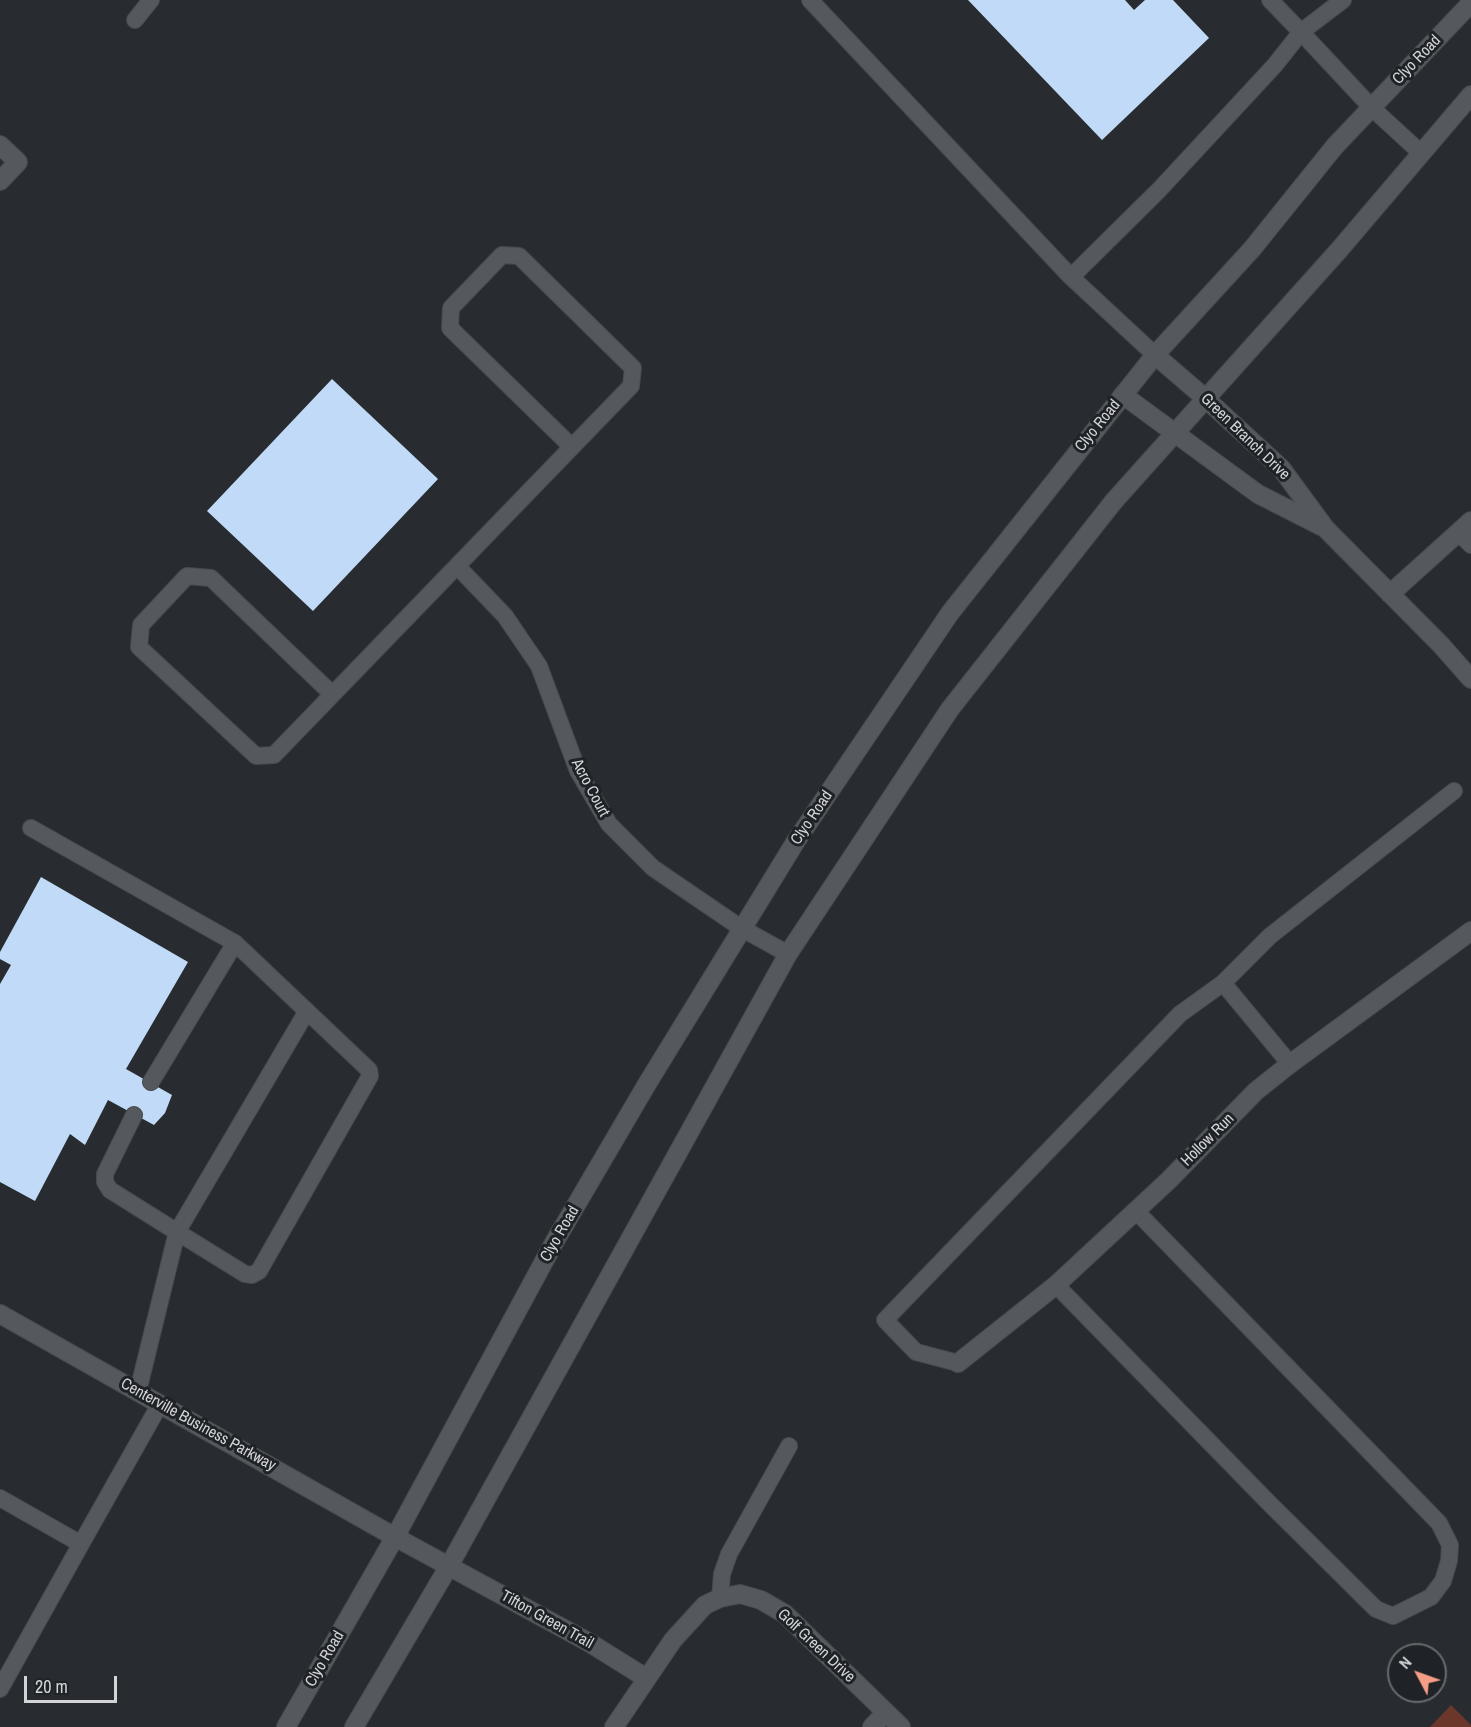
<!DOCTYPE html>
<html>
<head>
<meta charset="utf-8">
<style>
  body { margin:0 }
  #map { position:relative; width:1471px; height:1727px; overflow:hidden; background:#282c30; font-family:"Archivo Narrow",sans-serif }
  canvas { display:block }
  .north { position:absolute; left:1387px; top:1643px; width:60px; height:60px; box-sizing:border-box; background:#1f2226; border:2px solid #67696d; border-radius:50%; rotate:311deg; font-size:16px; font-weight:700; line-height:24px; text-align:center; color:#d2d4d7 }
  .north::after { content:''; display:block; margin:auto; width:21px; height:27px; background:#f49e88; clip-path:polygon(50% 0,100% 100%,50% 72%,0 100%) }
  .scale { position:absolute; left:24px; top:1676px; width:93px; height:27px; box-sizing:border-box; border:3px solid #d2d4d7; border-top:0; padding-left:8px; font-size:18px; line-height:21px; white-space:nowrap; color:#d2d4d7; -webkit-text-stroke:4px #1f2226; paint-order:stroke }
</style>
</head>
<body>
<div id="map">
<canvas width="1471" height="1727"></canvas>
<div class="north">N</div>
<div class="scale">20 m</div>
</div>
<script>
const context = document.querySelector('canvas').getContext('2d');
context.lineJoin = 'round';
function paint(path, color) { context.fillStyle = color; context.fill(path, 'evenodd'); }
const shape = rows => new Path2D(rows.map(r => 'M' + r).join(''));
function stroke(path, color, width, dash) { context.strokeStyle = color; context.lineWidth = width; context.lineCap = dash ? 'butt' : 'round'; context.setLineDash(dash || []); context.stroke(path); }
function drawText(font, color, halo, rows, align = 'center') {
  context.font = font + ' "Archivo Narrow",sans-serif'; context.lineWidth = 6; context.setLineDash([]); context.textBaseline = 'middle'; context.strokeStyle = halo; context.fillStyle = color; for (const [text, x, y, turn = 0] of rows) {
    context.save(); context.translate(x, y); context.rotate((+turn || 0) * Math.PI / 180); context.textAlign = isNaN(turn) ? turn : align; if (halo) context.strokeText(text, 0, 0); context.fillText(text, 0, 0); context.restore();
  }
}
paint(shape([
  [1451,1705,1471,1725,1471,1727,1430,1727]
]), '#6b372a');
paint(shape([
  [968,0,1125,0,1134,10,1145,0,1173,0,1209,38,1102,140],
  [332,379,438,479,313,611,207,511],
  [41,877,188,962,126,1069,172,1095,165,1113,154,1125,108,1100,85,1145,70,1134,35,1201,0,1182,0,984,11,965,0,959,0,952]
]), '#c1daf7');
const service = shape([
  [810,0,1071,277],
  [1343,0,1301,32,1372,108,1422,154],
  [135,20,151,0],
  [1155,355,1071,277,1159,190,1275,65,1301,32,1270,0],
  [1459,533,1471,545],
  [457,566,505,616,539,666,578,771,609,824,653,868,741,928,788,954],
  [332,694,211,578,187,576,141,625,139,647,256,756,274,755,631,386,633,368,519,256,502,255,451,308,450,328,572,447],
  [31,828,235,943],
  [1290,1064,1223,983,1270,936,1454,791],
  [134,1115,105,1174,105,1182,110,1190,177,1232,307,1011],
  [1056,1285,1268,1502,1376,1609,1393,1616,1431,1597,1443,1581,1449,1561,1450,1545,1439,1523,1136,1211],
  [958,1363,916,1352,885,1320,1180,1014,1223,983],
  [138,1391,177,1232,245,1274,252,1275,259,1271,370,1076,369,1070,235,943,151,1082],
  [0,1498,81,1544,160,1404],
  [720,1598,722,1574,729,1554,789,1446],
  [0,1689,81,1544]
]);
const minor = shape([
  [0,145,18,162,0,181],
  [1155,355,1205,398,1281,468,1325,528,1441,645,1471,679],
  [1123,395,1258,494,1321,526],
  [1390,594,1471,521],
  [0,1314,395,1537,590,1643,646,1678],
  [958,1363,1056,1285,1169,1180,1256,1091,1290,1064,1471,931],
  [614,1727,673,1640,705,1605,720,1598,740,1594,761,1600,785,1614,901,1727],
  [872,1727,886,1712]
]);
const tertiary = shape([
  [286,1727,395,1537,555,1241,647,1084,796,841,950,613,1155,355,1252,249,1335,146,1471,3],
  [354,1727,449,1566,788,954,950,709,1114,501,1339,250,1471,95]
]);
stroke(service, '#474a4d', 18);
stroke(minor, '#474a4d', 20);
stroke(tertiary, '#474a4d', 20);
stroke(service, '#55595e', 16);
stroke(minor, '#55595e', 18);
stroke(tertiary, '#55595e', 18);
drawText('16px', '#d2d4d7', '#1f2226', [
  ["Clyo Road",1417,60,-46],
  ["Clyo Road",1098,426,-51],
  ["Green Branch Drive",1245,437,44],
  ["Acro Court",590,788,62],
  ["Clyo Road",812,818,-56],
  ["Hollow Run",1208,1140,-45],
  ["Clyo Road",560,1234,-60],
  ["Centerville Business Parkway",198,1425,29],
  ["Tifton Green Trail",547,1620,29],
  ["Golf Green Drive",816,1646,43],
  ["Clyo Road",325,1659,-60]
]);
</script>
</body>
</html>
